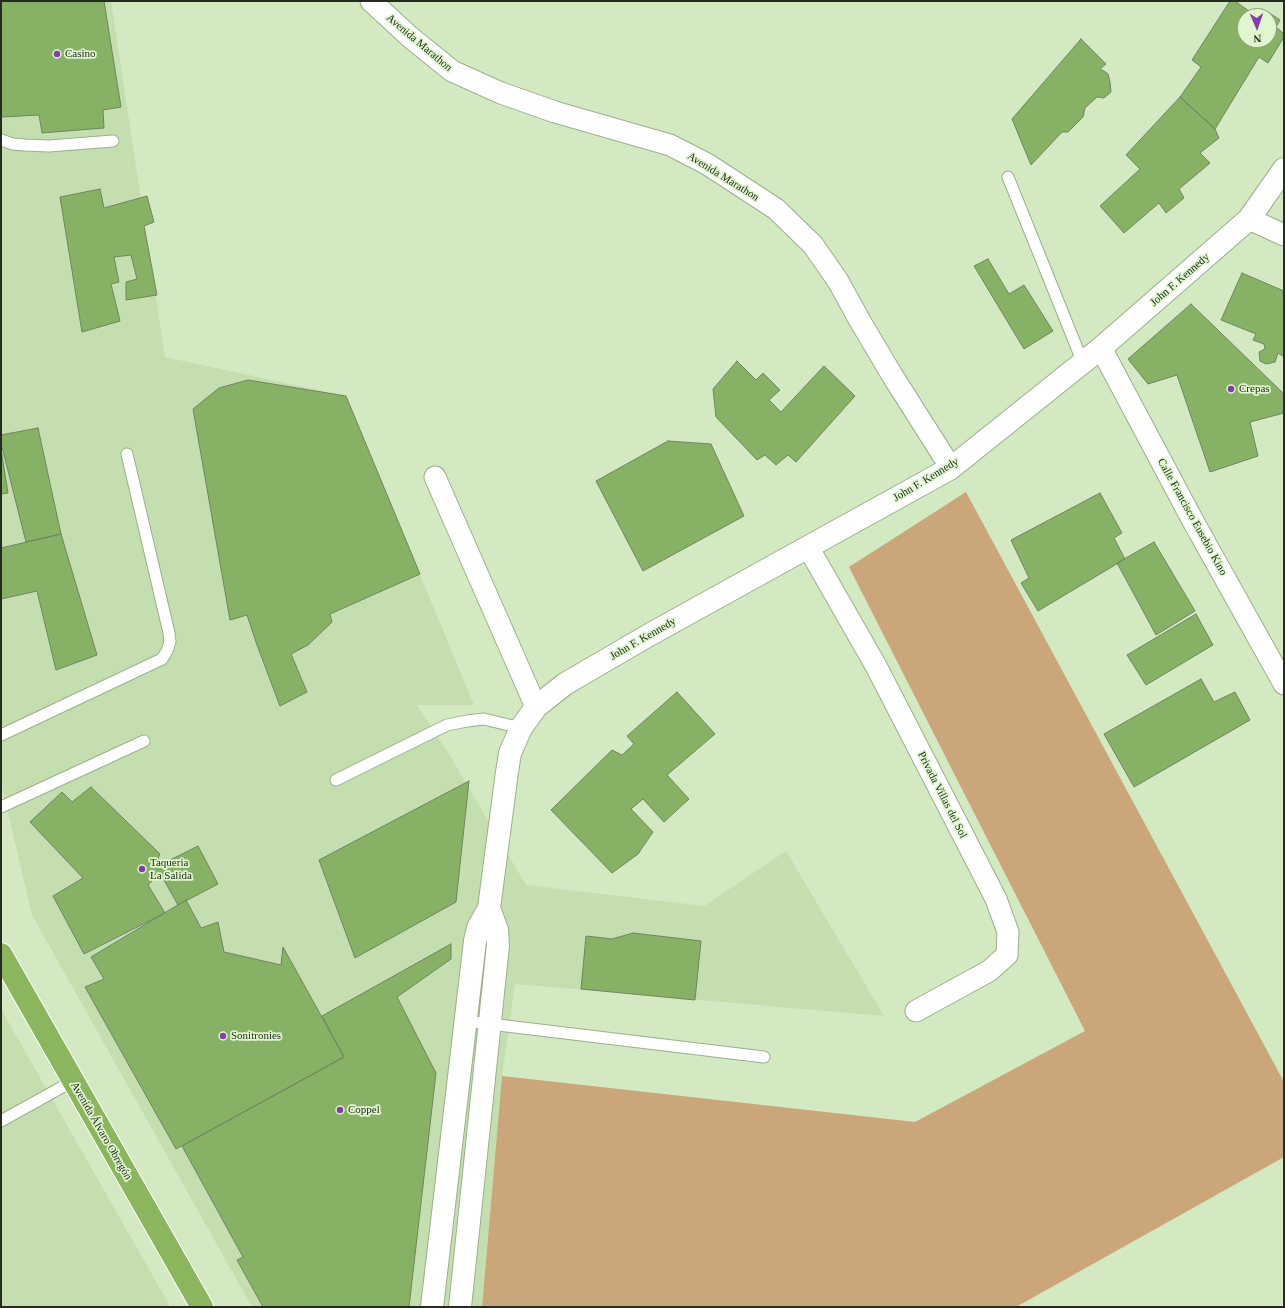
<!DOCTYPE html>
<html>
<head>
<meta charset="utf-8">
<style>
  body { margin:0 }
  #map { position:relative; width:1285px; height:1308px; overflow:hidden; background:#d2e9c2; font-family:"Times New Roman",serif }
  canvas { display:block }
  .frame { position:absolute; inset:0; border:2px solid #242c1e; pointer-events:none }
  .north { position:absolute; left:1237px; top:8px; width:40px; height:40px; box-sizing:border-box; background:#dff6cf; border:1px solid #94a588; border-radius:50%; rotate:178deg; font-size:11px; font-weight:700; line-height:16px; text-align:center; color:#242c1e }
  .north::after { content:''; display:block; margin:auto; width:14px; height:18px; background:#873cad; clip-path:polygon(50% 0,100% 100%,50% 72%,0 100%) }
</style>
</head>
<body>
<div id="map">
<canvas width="1285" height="1308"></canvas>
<div class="frame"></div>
<div class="north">N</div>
</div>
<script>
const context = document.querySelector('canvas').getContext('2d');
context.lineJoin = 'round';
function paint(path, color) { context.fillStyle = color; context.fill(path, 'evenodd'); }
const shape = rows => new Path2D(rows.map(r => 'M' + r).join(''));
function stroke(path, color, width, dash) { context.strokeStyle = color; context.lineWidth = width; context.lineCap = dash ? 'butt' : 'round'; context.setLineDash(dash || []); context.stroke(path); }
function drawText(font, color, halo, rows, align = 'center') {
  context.font = font + ' "Times New Roman",serif'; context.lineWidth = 3.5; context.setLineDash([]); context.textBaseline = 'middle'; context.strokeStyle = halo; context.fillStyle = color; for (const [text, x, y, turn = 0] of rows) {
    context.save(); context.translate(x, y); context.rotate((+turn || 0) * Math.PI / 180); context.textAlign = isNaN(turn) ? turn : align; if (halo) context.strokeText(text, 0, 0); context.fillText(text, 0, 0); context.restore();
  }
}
paint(shape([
  [1,1,111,1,165,357,346,396,474,705,417,705,453,761,526,885,704,906,786,851,884,1016,515,984,502,1076,482,1307,252,1307,32,915,1,783],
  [1,1009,167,1301,170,1307,1,1307]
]), '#c4deb0');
paint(shape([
  [966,492,1284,1082,1284,1157,1016,1307,482,1307,502,1076,915,1122,1085,1031,849,567]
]), '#cba67a');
const building = shape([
  [1,1,104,1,121,107,103,110,104,128,42,133,39,115,1,117,1,1],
  [1230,1,1235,1,1256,16,1245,16,1245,40,1269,40,1269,16,1266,16,1268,12,1280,20,1276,27,1284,34,1284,37,1268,63,1259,57,1215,129,1180,97,1201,67,1192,60,1230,1],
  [1081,39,1106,64,1100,69,1104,71,1108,74,1110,82,1111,92,1104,98,1097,97,1085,108,1083,117,1068,132,1062,132,1031,165,1012,119,1081,39],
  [1180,97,1215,129,1219,138,1200,153,1210,163,1179,189,1184,198,1166,213,1159,203,1124,233,1100,206,1140,169,1126,155,1180,97],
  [100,189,104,208,147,196,154,222,144,226,157,295,126,300,126,282,137,279,131,255,114,257,119,282,111,284,120,321,82,332,60,197,100,189],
  [988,259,1009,294,1024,285,1053,331,1024,349,974,266,988,259],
  [1242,273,1284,291,1284,357,1278,353,1275,362,1266,364,1260,361,1259,352,1265,349,1264,344,1253,340,1256,334,1221,320,1242,273],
  [1191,304,1284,394,1284,413,1250,422,1258,456,1210,472,1177,375,1148,384,1128,359,1191,304],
  [737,361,756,380,763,373,780,390,769,400,781,412,824,366,855,396,796,462,788,455,776,465,765,455,757,460,716,417,713,389,737,361],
  [248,380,346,396,420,574,330,614,332,622,308,645,291,654,307,692,280,706,257,645,247,615,230,620,193,409,219,388,248,380],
  [38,428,61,534,26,542,1,443,1,435,38,428],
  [668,441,711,444,744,516,643,571,596,481,668,441],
  [1,449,8,493,1,494,1,449],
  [1100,493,1122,533,1114,538,1125,559,1038,611,1021,583,1029,578,1011,540,1100,493],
  [61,534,97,655,56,670,37,591,1,599,1,548,61,534],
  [1154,542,1195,611,1156,635,1117,563,1154,542],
  [1196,614,1213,645,1146,685,1127,655,1196,614],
  [1201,679,1214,702,1235,692,1250,720,1134,787,1104,734,1201,679],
  [677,692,715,734,667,775,689,799,664,822,643,799,631,809,653,832,638,854,612,873,551,810,612,750,622,755,634,744,627,736,677,692],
  [469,781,456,902,355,958,319,860,469,781],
  [91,787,160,854,158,859,162,864,198,846,218,884,178,905,160,873,148,885,165,913,84,954,53,896,83,878,30,822,62,792,72,802,91,787],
  [186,900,201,928,218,922,224,952,281,965,283,947,344,1057,176,1149,85,987,104,979,91,957,186,900],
  [633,933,701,941,695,1000,581,989,586,936,612,939,633,933],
  [451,944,451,959,397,997,436,1073,409,1307,263,1307,237,1260,243,1257,182,1146,344,1057,322,1016,451,944]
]);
paint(building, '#87b164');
stroke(building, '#708561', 1);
const service = shape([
  [1,140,13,144,25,145,49,146,113,141],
  [1008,177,1083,363],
  [1,735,162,659,167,651,170,642,169,633,127,454],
  [336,780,447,725,467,721,484,719,521,728],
  [1,807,144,741],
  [465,1021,764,1057],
  [1,1121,73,1081]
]);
const minor = shape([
  [371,1,410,37,452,71,501,93,555,112,670,145,707,164,776,209,813,245,838,281,860,321,892,375,951,468],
  [1249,219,1284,235],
  [1101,348,1193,521,1284,684],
  [435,477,536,707],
  [808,547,876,666,996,899,1008,932,1007,955,989,971,916,1011]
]);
const tertiary = shape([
  [432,1307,475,941,478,928,489,908,507,772,510,753,521,728,536,707,565,684,649,635,951,468,1101,348,1249,219,1284,169],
  [460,1307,498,945,497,930,489,908]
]);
const trunk = shape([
  [1,954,202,1307]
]);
stroke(service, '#9bb08b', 13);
stroke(minor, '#9bb08b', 23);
stroke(tertiary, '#9bb08b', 24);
stroke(trunk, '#fff', 24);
stroke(service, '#fff', 11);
stroke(minor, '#fff', 21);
stroke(tertiary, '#fff', 22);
stroke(trunk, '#8bb65e', 22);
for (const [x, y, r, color] of [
  [57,54,4,"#873cad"],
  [1231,389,4,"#873cad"],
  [142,869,4,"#873cad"],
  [223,1036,4,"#873cad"],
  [340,1110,4,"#873cad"]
]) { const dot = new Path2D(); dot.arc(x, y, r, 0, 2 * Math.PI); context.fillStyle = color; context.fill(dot); stroke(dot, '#dff6cf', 1.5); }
drawText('11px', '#242c1e', '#dff6cf', [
  ["Avenida Marathon",419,43,40],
  ["Avenida Marathon",723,177,32],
  ["John F. Kennedy",1180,280,-41],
  ["John F. Kennedy",926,480,-31],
  ["Calle Francisco Eusebio Kino",1192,517,61],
  ["John F. Kennedy",643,639,-30],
  ["Privada Villas del Sol",942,795,63],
  ["Avenida Álvaro Obregón",101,1131,60]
]);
drawText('11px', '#242c1e', '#dff6cf', [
  ["Casino",65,54],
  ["Crepas",1239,389],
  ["Taqueria",150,863],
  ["La Salida",150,876],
  ["Sonitronies",231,1036],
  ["Coppel",348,1110]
], 'left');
</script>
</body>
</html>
